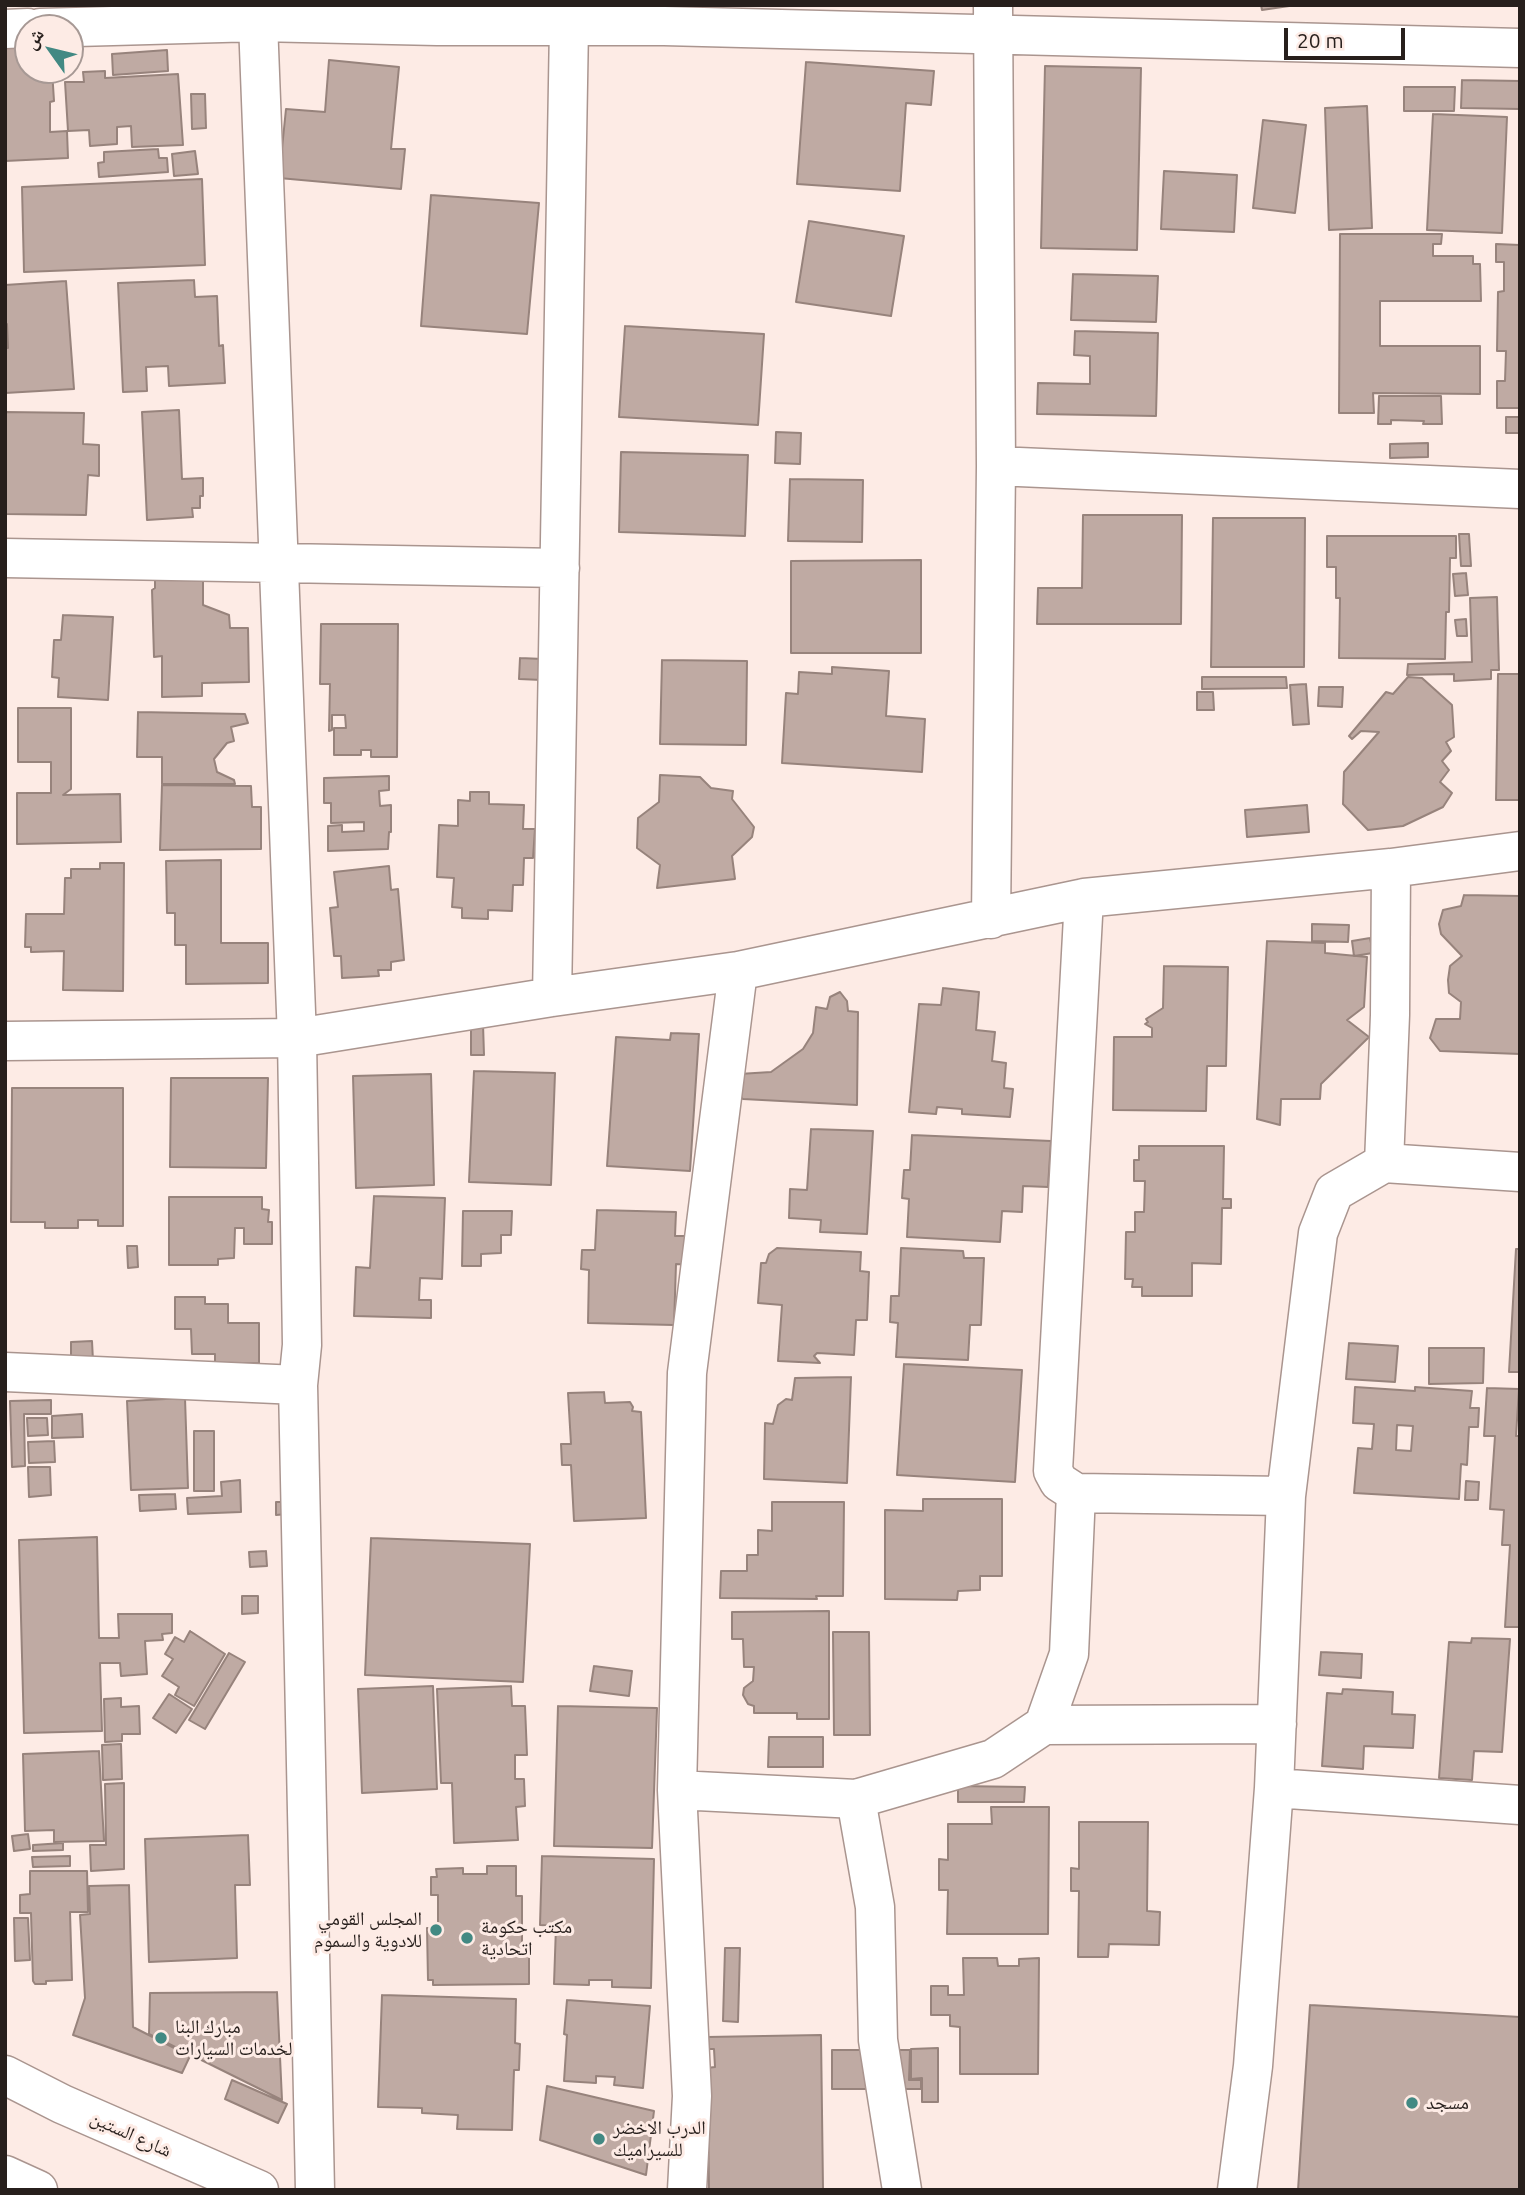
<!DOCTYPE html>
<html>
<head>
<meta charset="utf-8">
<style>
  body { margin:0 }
  #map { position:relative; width:1525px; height:2195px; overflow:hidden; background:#fdebe5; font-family:Ubuntu,"Noto Naskh Arabic",sans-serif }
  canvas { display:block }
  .frame { position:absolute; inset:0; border:7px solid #271f1c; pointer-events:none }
  .north { position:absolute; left:14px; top:14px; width:70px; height:70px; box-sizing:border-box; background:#fdebe5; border:2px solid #a79995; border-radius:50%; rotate:304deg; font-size:19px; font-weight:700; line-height:28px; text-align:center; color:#271f1c }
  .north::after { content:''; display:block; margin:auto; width:24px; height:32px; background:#428983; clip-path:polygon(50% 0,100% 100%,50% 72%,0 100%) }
  .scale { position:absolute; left:1284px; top:28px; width:121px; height:32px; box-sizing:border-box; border:4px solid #271f1c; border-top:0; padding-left:9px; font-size:21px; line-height:24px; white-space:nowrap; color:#271f1c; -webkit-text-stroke:5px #fdebe5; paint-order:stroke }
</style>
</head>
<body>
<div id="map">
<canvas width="1525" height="2195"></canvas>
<div class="frame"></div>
<div class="north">ش</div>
<div class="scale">20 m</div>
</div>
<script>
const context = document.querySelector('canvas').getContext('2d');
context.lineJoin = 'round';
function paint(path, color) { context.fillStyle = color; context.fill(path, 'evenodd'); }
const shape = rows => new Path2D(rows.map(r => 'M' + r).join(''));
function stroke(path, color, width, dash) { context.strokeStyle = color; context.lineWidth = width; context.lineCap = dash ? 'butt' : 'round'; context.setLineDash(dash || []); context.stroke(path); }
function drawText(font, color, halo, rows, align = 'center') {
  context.font = font + ' Ubuntu,"Noto Naskh Arabic",sans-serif'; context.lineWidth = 6; context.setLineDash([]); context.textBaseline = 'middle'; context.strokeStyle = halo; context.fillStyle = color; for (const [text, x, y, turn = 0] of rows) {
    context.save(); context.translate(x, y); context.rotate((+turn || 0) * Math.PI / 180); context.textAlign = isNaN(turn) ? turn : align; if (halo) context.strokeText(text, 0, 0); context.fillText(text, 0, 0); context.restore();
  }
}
const building = shape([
  [1261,5,1296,5,1262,10,1261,5],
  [28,44,28,70,52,70,54,101,50,102,50,132,67,131,68,158,5,161,5,45,28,44],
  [167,50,168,71,113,75,112,54,167,50],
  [329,60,399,67,391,149,405,149,401,189,279,178,286,109,325,112,329,60],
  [806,62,934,71,931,105,906,103,900,191,797,184,806,62],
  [1045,66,1141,68,1137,250,1041,248,1045,66],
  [105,71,105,78,178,74,183,145,132,147,131,126,117,127,117,144,90,146,89,130,68,131,65,82,84,82,83,72,105,71],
  [1462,80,1520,81,1520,109,1461,108,1462,80],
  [1404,87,1455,87,1454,111,1404,111,1404,87],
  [191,94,205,94,206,128,192,129,191,94],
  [1367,106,1372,228,1329,230,1325,108,1367,106],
  [1433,114,1507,117,1502,233,1427,230,1433,114],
  [1263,120,1306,125,1295,213,1253,208,1263,120],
  [158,149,159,158,167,158,168,172,99,177,98,163,104,162,104,152,158,149],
  [195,151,198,174,174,176,172,154,195,151],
  [1164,171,1237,175,1234,232,1161,229,1164,171],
  [202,179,205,265,24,272,22,187,202,179],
  [431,195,539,203,527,334,421,326,431,195],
  [809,221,904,236,891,316,796,302,809,221],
  [1340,234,1442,234,1441,244,1433,244,1433,256,1473,256,1473,264,1480,264,1481,301,1380,301,1380,346,1480,346,1480,394,1373,393,1374,413,1339,413,1340,234],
  [1496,244,1520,245,1520,408,1497,408,1497,381,1505,381,1506,351,1497,351,1498,292,1504,291,1504,262,1496,262,1496,244],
  [1073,274,1158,276,1156,322,1071,320,1073,274],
  [194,280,195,297,217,296,219,346,223,345,225,383,169,386,168,366,146,367,147,391,123,392,118,283,194,280],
  [66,281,74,389,5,393,5,348,8,348,7,324,5,325,5,285,66,281],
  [625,326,764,334,758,425,619,417,625,326],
  [1075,331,1158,333,1156,416,1037,414,1038,383,1090,384,1090,356,1074,355,1075,331],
  [1379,396,1441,396,1442,424,1423,424,1424,421,1391,420,1391,424,1378,424,1379,396],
  [179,410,182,479,203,478,203,496,200,496,200,508,192,508,193,517,147,520,142,412,179,410],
  [5,412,84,413,83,444,99,445,99,476,88,475,86,515,5,514,5,412],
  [1506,417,1520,417,1520,433,1506,433,1506,417],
  [776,432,801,433,800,464,775,463,776,432],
  [1428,443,1428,457,1390,458,1390,444,1428,443],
  [621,452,748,455,745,536,619,532,621,452],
  [790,479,863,480,862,542,788,541,790,479],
  [1083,515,1182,515,1181,624,1037,624,1038,588,1082,588,1083,515],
  [1213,518,1305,518,1304,667,1211,667,1213,518],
  [1459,534,1469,534,1471,566,1461,566,1459,534],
  [1327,536,1456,536,1456,558,1450,558,1449,612,1446,612,1445,659,1339,658,1340,598,1336,598,1336,567,1327,567,1327,536],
  [921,560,921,653,791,653,791,561,921,560],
  [203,572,203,605,229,615,230,628,248,628,249,682,202,683,202,696,162,697,162,656,154,657,152,590,155,588,155,573,203,572],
  [1466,573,1468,595,1455,596,1453,574,1466,573],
  [1497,597,1499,670,1491,670,1491,679,1454,681,1454,674,1407,675,1408,664,1472,662,1470,598,1497,597],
  [63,615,113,617,108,700,58,697,59,678,52,677,54,640,61,640,63,615],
  [1466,619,1467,636,1457,636,1455,620,1466,619],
  [321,624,398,624,397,757,371,757,371,750,361,750,361,755,334,755,334,728,346,728,345,715,332,715,332,730,329,731,330,684,320,684,321,624],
  [520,658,543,659,542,680,519,679,520,658],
  [662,660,747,661,746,745,660,744,662,660],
  [832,667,889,671,886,716,925,719,922,772,782,763,786,693,798,694,799,672,832,674,832,667],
  [1498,674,1520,674,1520,800,1496,800,1498,674],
  [1202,677,1286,677,1287,688,1202,689,1202,677],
  [1408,677,1422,678,1452,705,1454,737,1446,742,1451,751,1442,761,1449,770,1440,782,1452,793,1443,807,1403,826,1368,830,1343,804,1344,772,1379,732,1361,731,1352,739,1349,736,1386,692,1393,694,1408,677],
  [1306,684,1309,724,1293,725,1290,685,1306,684],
  [1319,687,1343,687,1342,707,1318,706,1319,687],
  [1197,692,1213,692,1214,710,1197,710,1197,692],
  [18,708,71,708,71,789,63,795,120,794,121,842,17,844,17,793,51,793,51,762,18,762,18,708],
  [138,712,245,714,248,723,231,727,234,741,227,743,214,759,217,772,234,780,235,784,162,784,162,757,137,757,138,712],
  [660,775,700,777,711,788,733,791,732,799,754,827,752,837,732,856,735,879,657,888,660,865,637,848,638,818,659,802,660,775],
  [389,776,389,790,379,791,380,806,391,805,391,832,389,832,388,849,328,851,328,826,342,825,342,832,364,831,364,822,331,823,331,803,324,803,324,778,389,776],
  [162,785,251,786,252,807,261,807,261,849,160,850,162,785],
  [470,792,489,792,489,804,524,805,523,829,535,829,533,858,524,858,523,885,513,885,512,911,488,910,488,919,462,918,462,908,452,907,454,878,437,877,439,825,458,826,458,800,470,801,470,792],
  [1307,805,1309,832,1247,837,1245,810,1307,805],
  [221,860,221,943,268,943,268,983,186,984,186,945,175,945,175,913,167,913,166,861,221,860],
  [100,863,124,863,123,991,63,990,64,951,31,952,31,947,25,947,26,914,64,914,65,878,71,878,71,869,100,869,100,863],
  [389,866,391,890,398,889,404,960,391,962,391,970,378,970,379,976,342,978,341,956,334,956,330,908,338,907,334,872,389,866],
  [1464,895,1520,896,1520,1054,1440,1051,1430,1038,1436,1019,1460,1019,1461,1002,1449,993,1448,980,1450,966,1462,956,1441,934,1439,924,1443,910,1461,906,1464,895],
  [1312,924,1349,925,1348,942,1312,941,1312,924],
  [1370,938,1373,953,1354,956,1352,941,1370,938],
  [1267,941,1325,943,1325,953,1367,957,1364,1007,1347,1020,1369,1037,1321,1084,1320,1099,1281,1099,1280,1125,1257,1119,1267,941],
  [1164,966,1228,967,1226,1066,1207,1066,1206,1111,1113,1110,1114,1037,1152,1037,1152,1028,1145,1024,1148,1022,1146,1019,1163,1008,1164,966],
  [943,988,979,992,976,1030,995,1032,992,1061,1006,1063,1004,1088,1013,1089,1010,1117,962,1114,962,1109,937,1107,936,1114,909,1112,919,1004,941,1005,943,988],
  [840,992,847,1001,848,1011,858,1012,857,1105,743,1099,735,1093,739,1074,771,1072,803,1049,813,1033,816,1007,827,1009,830,997,840,992],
  [471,1024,483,1024,484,1055,471,1055,471,1024],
  [671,1033,699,1034,690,1171,607,1166,616,1037,670,1040,671,1033],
  [474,1071,555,1073,551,1185,469,1182,474,1071],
  [431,1074,434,1185,356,1188,353,1076,431,1074],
  [171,1078,268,1078,266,1168,170,1167,171,1078],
  [12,1088,123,1088,123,1226,98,1226,98,1220,78,1220,78,1228,45,1228,45,1222,11,1222,12,1088],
  [811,1129,873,1131,867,1234,820,1232,821,1220,789,1218,790,1189,807,1190,811,1129],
  [912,1135,1051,1141,1048,1187,1023,1186,1022,1212,1002,1211,1000,1242,907,1237,909,1199,902,1198,904,1170,910,1170,912,1135],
  [1139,1146,1224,1146,1223,1199,1231,1199,1231,1208,1222,1208,1221,1264,1192,1263,1192,1296,1142,1296,1142,1287,1132,1287,1133,1279,1125,1279,1126,1232,1135,1232,1135,1212,1144,1212,1145,1181,1134,1181,1134,1160,1139,1160,1139,1146],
  [374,1196,445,1198,442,1279,420,1278,419,1300,431,1300,431,1318,354,1316,356,1267,370,1268,374,1196],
  [169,1197,262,1197,262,1209,269,1210,268,1222,272,1222,272,1244,244,1244,244,1228,235,1228,234,1258,218,1259,218,1265,169,1265,169,1197],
  [597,1210,676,1212,675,1236,691,1236,690,1265,676,1264,674,1325,588,1323,589,1270,581,1269,582,1250,595,1250,597,1210],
  [463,1211,512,1211,511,1235,501,1235,501,1253,481,1254,481,1266,462,1266,463,1211],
  [127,1246,137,1246,138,1267,128,1268,127,1246],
  [777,1248,861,1252,860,1271,869,1272,867,1320,856,1320,854,1355,817,1353,814,1356,820,1363,778,1361,782,1305,758,1303,761,1263,766,1263,769,1254,777,1248],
  [901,1248,963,1251,964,1258,984,1258,981,1325,970,1325,968,1360,896,1357,898,1323,890,1322,891,1296,899,1296,901,1248],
  [1516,1249,1520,1249,1520,1372,1509,1372,1516,1249],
  [175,1297,205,1297,205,1304,228,1304,228,1323,259,1323,259,1363,215,1364,215,1354,192,1354,191,1329,175,1329,175,1297],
  [92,1341,93,1361,71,1362,71,1342,92,1341],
  [1349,1343,1398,1346,1395,1382,1346,1379,1349,1343],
  [1429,1348,1484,1348,1483,1383,1429,1384,1429,1348],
  [904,1364,1022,1370,1015,1482,897,1475,904,1364],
  [851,1377,847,1483,764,1479,765,1423,773,1424,778,1405,786,1399,792,1400,795,1378,851,1377],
  [1355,1387,1415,1391,1415,1387,1472,1391,1470,1408,1479,1408,1478,1427,1469,1427,1467,1465,1461,1464,1459,1499,1354,1493,1358,1448,1372,1449,1374,1424,1353,1423,1355,1387],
  [1397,1425,1413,1426,1411,1451,1396,1450,1397,1425],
  [1487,1388,1519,1389,1516,1436,1520,1436,1520,1627,1505,1627,1510,1545,1502,1545,1504,1510,1490,1509,1495,1436,1484,1436,1487,1388],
  [604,1392,605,1403,630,1402,633,1407,632,1411,641,1412,646,1518,574,1521,571,1465,562,1465,561,1444,571,1444,568,1393,604,1392],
  [185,1398,188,1488,131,1490,127,1401,185,1398],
  [51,1400,51,1414,24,1414,25,1466,12,1467,10,1401,51,1400],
  [82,1414,83,1437,52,1438,52,1416,82,1414],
  [27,1418,47,1418,48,1435,28,1436,27,1418],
  [194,1431,214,1431,214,1491,194,1491,194,1431],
  [54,1441,55,1462,29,1463,28,1442,54,1441],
  [28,1467,50,1467,51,1495,29,1497,28,1467],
  [240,1480,241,1512,188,1514,187,1498,222,1496,221,1482,240,1480],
  [1466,1481,1479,1482,1478,1500,1465,1500,1466,1481],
  [175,1494,176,1509,140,1511,139,1495,175,1494],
  [923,1499,1002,1499,1002,1576,980,1576,980,1590,958,1591,957,1600,885,1599,885,1510,923,1511,923,1499],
  [276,1502,288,1502,288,1514,276,1515,276,1502],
  [772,1502,844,1502,843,1596,816,1596,817,1599,720,1598,721,1571,747,1571,747,1555,758,1555,758,1530,772,1531,772,1502],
  [97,1537,99,1638,119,1638,118,1614,172,1614,172,1633,162,1634,163,1640,145,1641,147,1674,121,1676,120,1663,100,1663,102,1731,24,1733,19,1540,97,1537],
  [371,1538,530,1544,523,1682,365,1675,371,1538],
  [266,1551,267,1566,250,1567,249,1552,266,1551],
  [242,1596,258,1596,258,1613,242,1614,242,1596],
  [829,1611,829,1719,797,1719,797,1713,754,1713,754,1706,748,1704,743,1695,744,1688,753,1681,754,1667,744,1667,743,1639,732,1639,732,1612,829,1611],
  [190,1631,225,1654,194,1706,175,1695,179,1687,162,1676,173,1659,165,1654,175,1637,184,1642,190,1631],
  [833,1632,869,1632,870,1735,834,1735,833,1632],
  [1472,1638,1510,1639,1502,1752,1474,1751,1472,1780,1439,1778,1449,1642,1471,1643,1472,1638],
  [1321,1652,1362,1654,1361,1678,1319,1675,1321,1652],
  [229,1653,245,1662,205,1729,189,1720,229,1653],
  [594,1666,632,1671,629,1696,590,1691,594,1666],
  [433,1686,437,1789,362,1793,358,1689,433,1686],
  [511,1686,512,1706,525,1706,527,1755,515,1755,515,1779,524,1779,525,1806,516,1807,518,1840,454,1843,452,1783,441,1783,437,1689,511,1686],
  [1343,1689,1393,1692,1392,1714,1415,1715,1413,1748,1364,1746,1363,1769,1322,1766,1327,1693,1342,1694,1343,1689],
  [169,1694,192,1709,176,1733,153,1718,169,1694],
  [121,1698,121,1707,139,1706,140,1734,122,1734,122,1741,105,1742,104,1699,121,1698],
  [558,1706,657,1708,652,1848,554,1846,558,1706],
  [769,1737,823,1737,823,1767,768,1767,769,1737],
  [121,1744,122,1779,103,1780,102,1745,121,1744],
  [99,1751,104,1841,54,1842,54,1830,25,1831,23,1754,99,1751],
  [124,1783,124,1869,91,1871,90,1845,106,1845,105,1784,124,1783],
  [958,1786,1025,1787,1024,1802,958,1802,958,1786],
  [991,1807,1049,1807,1048,1934,947,1934,948,1890,939,1890,939,1859,948,1860,948,1824,992,1824,991,1807],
  [1079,1822,1148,1822,1147,1911,1160,1912,1159,1945,1109,1944,1108,1957,1078,1957,1079,1891,1071,1891,1071,1868,1079,1869,1079,1822],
  [28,1834,30,1849,14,1851,12,1836,28,1834],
  [248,1835,250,1885,235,1885,237,1958,149,1962,145,1839,248,1835],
  [63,1843,63,1850,33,1851,33,1845,63,1843],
  [70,1856,70,1866,33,1867,32,1857,70,1856],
  [542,1856,654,1859,651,1988,612,1987,612,1980,589,1980,589,1985,554,1984,556,1926,540,1925,542,1856],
  [487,1866,516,1866,516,1896,522,1896,522,1945,529,1945,529,1984,433,1985,433,1980,428,1980,427,1928,438,1928,438,1895,431,1895,431,1877,437,1877,436,1869,463,1868,463,1874,487,1874,487,1866],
  [30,1871,87,1871,88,1912,70,1912,72,1980,46,1981,46,1984,35,1984,33,1981,31,1913,20,1913,20,1895,30,1894,30,1871],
  [129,1885,133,2027,190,2056,182,2073,73,2035,85,1998,80,1915,90,1914,89,1886,129,1885],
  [14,1918,28,1918,30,1960,15,1961,14,1918],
  [725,1948,740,1948,738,2022,723,2021,725,1948],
  [963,1958,997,1958,998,1966,1019,1966,1019,1959,1039,1958,1038,2074,960,2074,960,2027,950,2026,950,2015,931,2015,931,1986,948,1986,948,1995,964,1995,963,1958],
  [277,1992,282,2100,149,2034,150,1993,277,1992],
  [382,1995,516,1999,515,2043,520,2044,519,2070,514,2070,512,2130,457,2129,458,2115,422,2113,422,2108,378,2107,382,1995],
  [567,2000,650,2006,643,2088,614,2085,615,2077,596,2076,596,2083,564,2081,567,2035,564,2034,567,2000],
  [1310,2005,1520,2017,1520,2190,1298,2190,1310,2005],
  [821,2035,823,2189,709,2190,707,2068,715,2067,714,2049,707,2049,707,2037,821,2035],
  [938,2048,938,2102,922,2102,922,2078,911,2079,911,2049,938,2048],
  [832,2050,910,2050,909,2080,921,2080,921,2089,832,2089,832,2050],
  [232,2080,287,2104,278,2123,225,2099,232,2080],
  [547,2086,654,2111,646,2175,540,2140,547,2086]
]);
paint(building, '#bfaaa3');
stroke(building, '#97837c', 2);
const minor = shape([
  [258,22,297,1038,302,1345,298,1385,315,2190],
  [40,28,258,22,437,26,664,26,1520,48],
  [5,29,28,28],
  [996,466,1520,489],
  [5,558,560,568],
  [1391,868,1390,1015,1384,1163,1520,1172],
  [1084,898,1053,1471,1059,1482,1076,1493,1286,1496],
  [991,919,996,466,993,5],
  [738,971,687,1373,677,1790,856,1799,993,1759,1044,1725,1277,1724],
  [552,997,569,26],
  [5,1041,297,1038,552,997,738,971,1084,898,1391,868,1520,851],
  [5,1372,298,1385],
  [1044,1725,1069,1654,1076,1493],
  [1274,1788,1520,1805],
  [677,1790,692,2096,687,2190],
  [856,1799,875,1907,878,2040,902,2190],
  [1237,2190,1253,2066,1274,1788,1286,1496,1318,1233,1334,1192,1384,1163]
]);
const secondary = shape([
  [5,2075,62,2104,259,2190],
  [5,2175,38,2190]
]);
stroke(minor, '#aa958f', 41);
stroke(secondary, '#aa958f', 41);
stroke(minor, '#fff', 38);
stroke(secondary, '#fff', 38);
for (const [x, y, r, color] of [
  [436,1930,7,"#428983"],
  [467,1938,7,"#428983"],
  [161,2038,7,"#428983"],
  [1412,2103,7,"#428983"],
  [599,2139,7,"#428983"]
]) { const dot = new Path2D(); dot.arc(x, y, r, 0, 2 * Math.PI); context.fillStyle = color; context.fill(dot); stroke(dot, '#fdebe5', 2.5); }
drawText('19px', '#271f1c', '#fdebe5', [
  ["المجلس القومي",422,1919,"right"],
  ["للادوية والسموم",422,1941,"right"],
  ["مكتب حكومة",481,1927],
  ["اتحادية",481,1949],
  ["مبارك البنا",175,2027],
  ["لخدمات السيارات",175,2049],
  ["مسجد",1426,2103],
  ["الدرب الاخضر",613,2128],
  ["للسيراميك",613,2150]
], 'left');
drawText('19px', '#271f1c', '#fdebe5', [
  ["شارع الستين",131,2134,24]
]);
</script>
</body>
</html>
